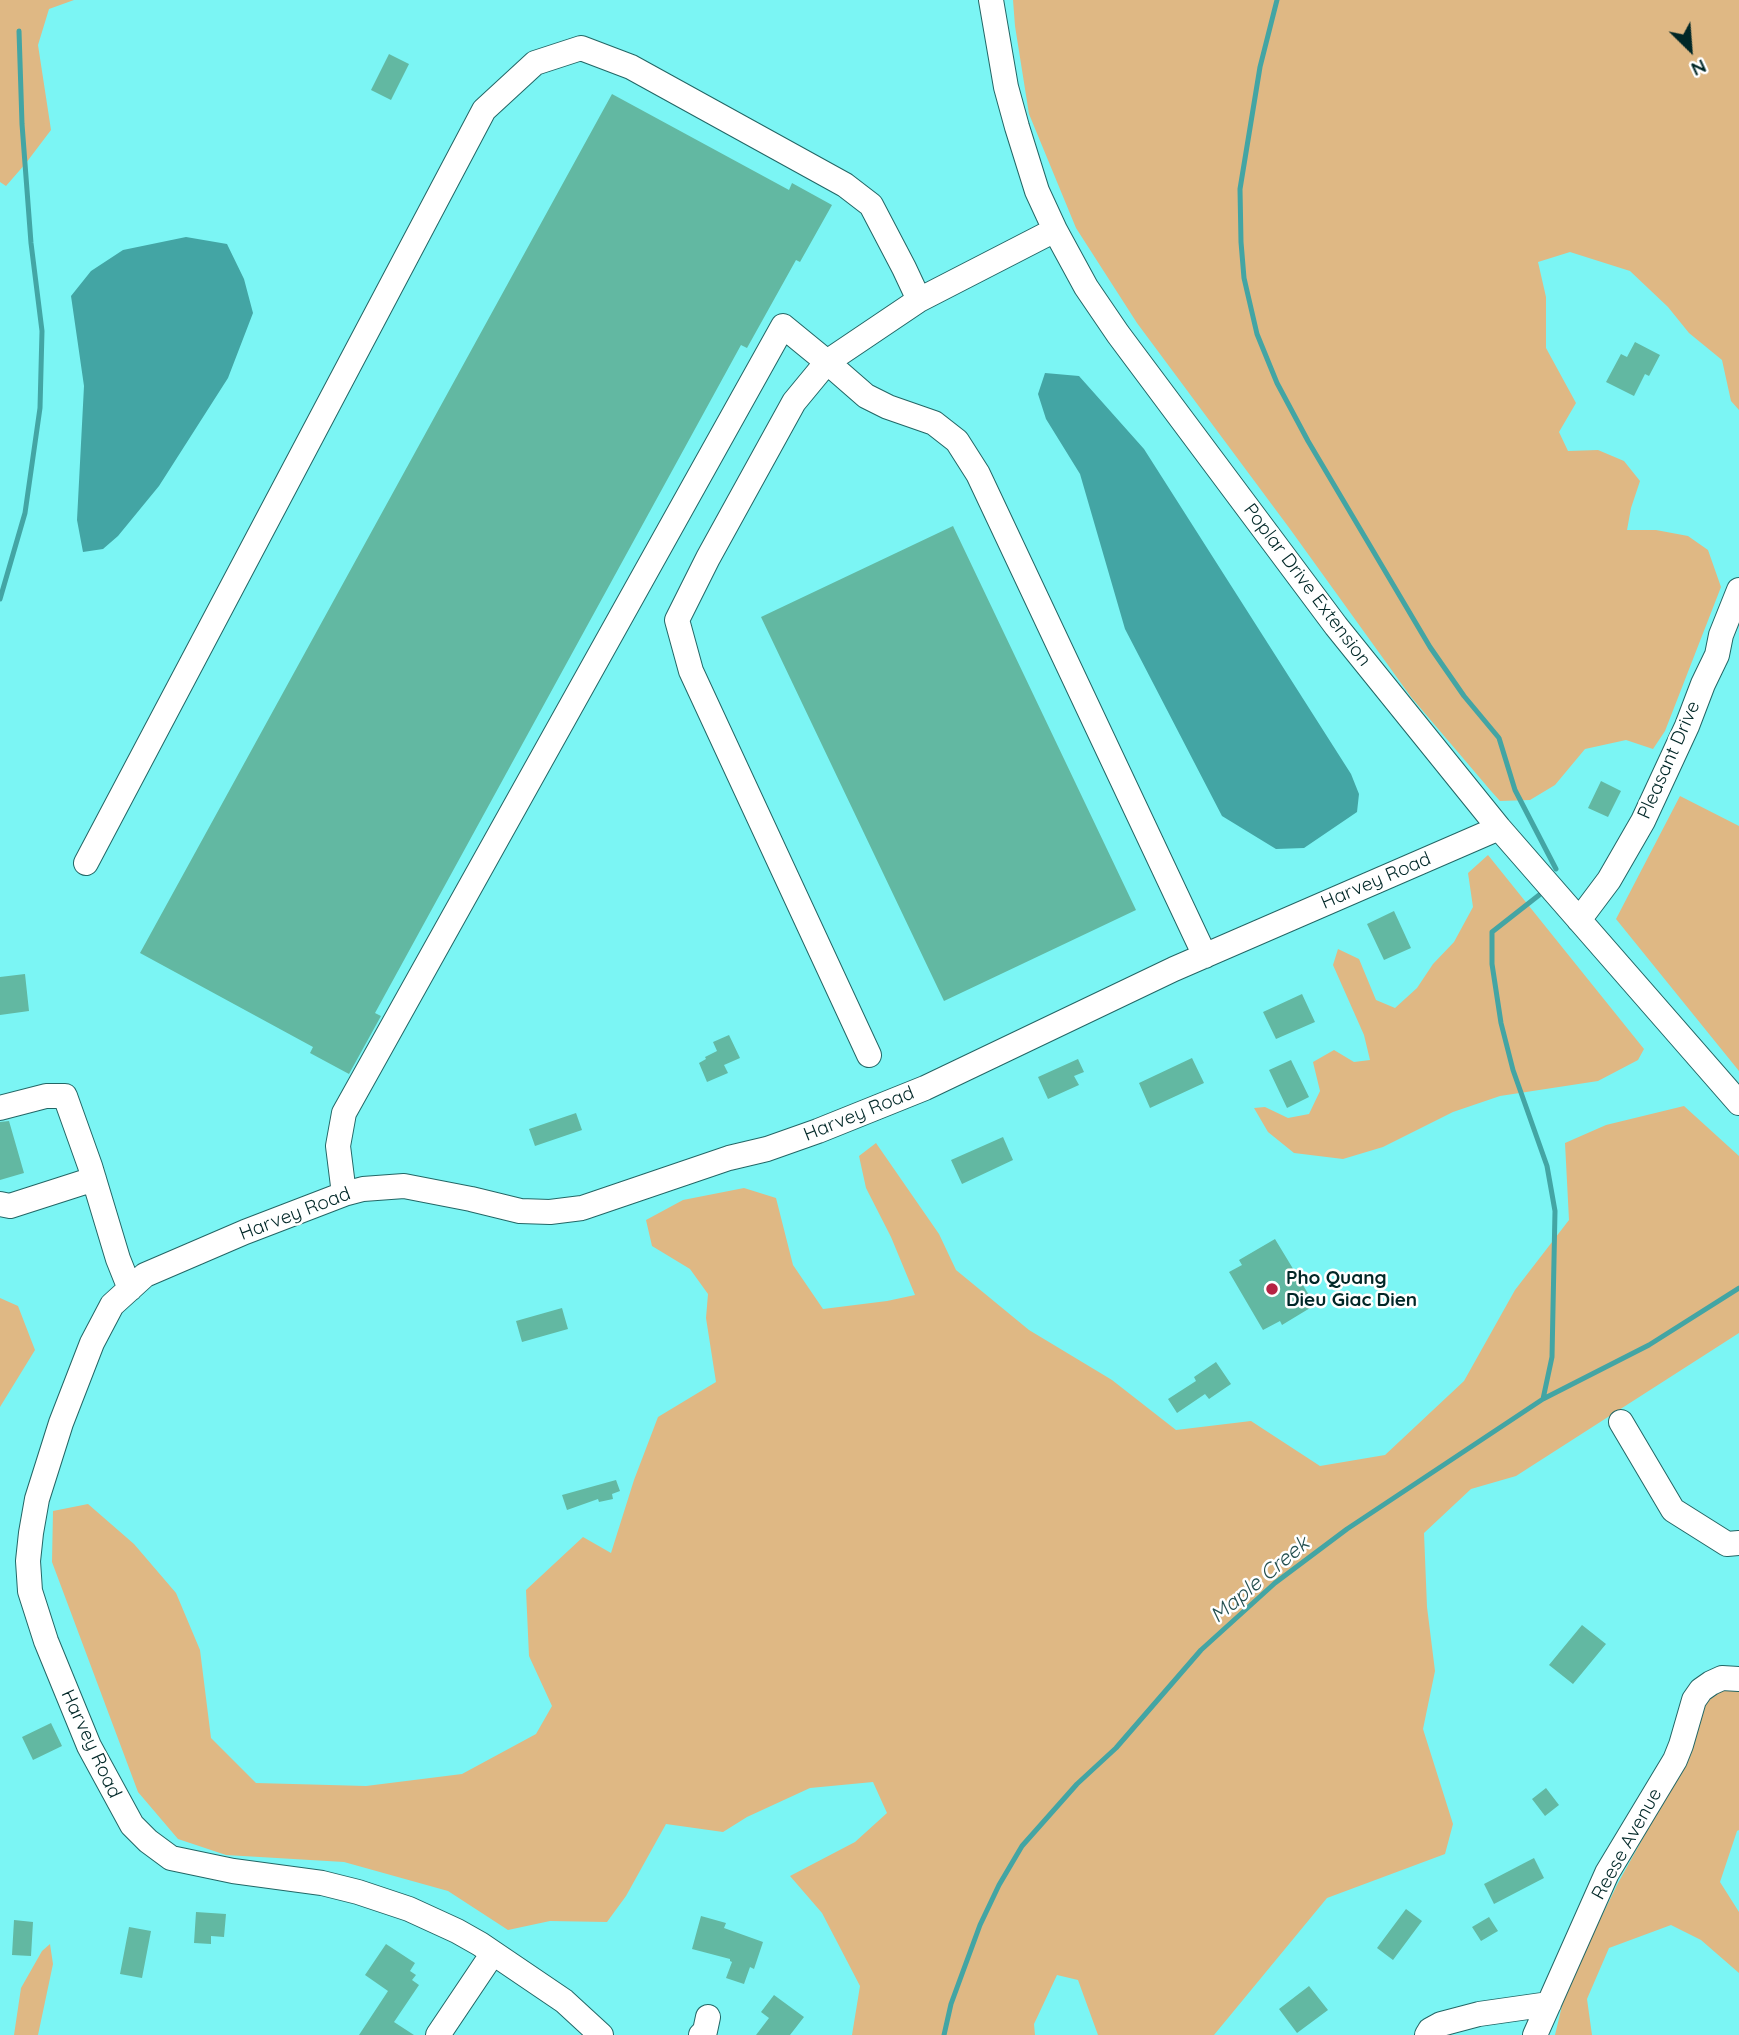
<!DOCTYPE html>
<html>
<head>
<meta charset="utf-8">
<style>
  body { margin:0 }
  #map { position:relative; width:1739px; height:2035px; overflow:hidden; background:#7bf5f4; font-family:Quicksand,sans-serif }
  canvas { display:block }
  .north { position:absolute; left:1655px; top:14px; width:70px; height:70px; -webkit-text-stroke:5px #fff; paint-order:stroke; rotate:155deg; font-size:19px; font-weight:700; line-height:28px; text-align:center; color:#002727 }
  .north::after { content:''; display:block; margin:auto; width:24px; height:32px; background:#002727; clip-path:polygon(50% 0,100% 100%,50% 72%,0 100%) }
</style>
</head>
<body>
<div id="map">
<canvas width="1739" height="2035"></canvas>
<div class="north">N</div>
</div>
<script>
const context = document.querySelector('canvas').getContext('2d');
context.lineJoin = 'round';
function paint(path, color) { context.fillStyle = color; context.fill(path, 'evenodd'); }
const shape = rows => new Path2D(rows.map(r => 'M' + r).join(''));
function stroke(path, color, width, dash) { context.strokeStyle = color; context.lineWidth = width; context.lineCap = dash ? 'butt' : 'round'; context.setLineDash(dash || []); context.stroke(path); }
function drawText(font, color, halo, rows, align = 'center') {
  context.font = font + ' Quicksand,sans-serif'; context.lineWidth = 5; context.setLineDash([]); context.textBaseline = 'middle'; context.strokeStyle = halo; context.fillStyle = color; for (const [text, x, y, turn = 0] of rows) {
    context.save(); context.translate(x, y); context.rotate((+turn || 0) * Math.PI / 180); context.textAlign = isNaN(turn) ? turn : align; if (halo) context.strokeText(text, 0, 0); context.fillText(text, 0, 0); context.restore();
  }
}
paint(shape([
  [0,0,74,0,49,9,38,45,51,130,26,163,6,186,0,182],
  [1013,0,1739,0,1739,410,1731,401,1722,360,1689,333,1668,307,1630,271,1570,252,1538,262,1546,297,1546,348,1576,403,1559,432,1568,451,1598,450,1624,461,1640,481,1631,508,1627,530,1656,530,1688,536,1708,550,1721,587,1665,731,1653,749,1626,740,1585,749,1555,785,1530,800,1500,801,1491,791,1411,697,1290,529,1137,323,1076,228,1029,114,1015,26],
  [1680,796,1739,826,1739,1071,1616,919],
  [1488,855,1644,1049,1638,1060,1598,1081,1500,1096,1453,1112,1383,1147,1343,1159,1294,1153,1268,1132,1254,1108,1265,1107,1288,1118,1309,1114,1320,1091,1313,1062,1334,1050,1354,1062,1370,1060,1364,1035,1333,965,1338,949,1359,959,1376,1000,1395,1008,1417,988,1433,964,1454,942,1473,907,1468,873],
  [1684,1106,1739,1156,1739,1333,1516,1476,1471,1489,1424,1533,1427,1607,1435,1671,1423,1729,1453,1824,1445,1854,1327,1898,1214,2035,1098,2035,1078,1980,1057,1975,1034,2024,1035,2035,852,2035,860,1986,822,1913,790,1876,855,1842,887,1813,873,1782,810,1788,747,1817,723,1832,666,1824,626,1896,607,1922,550,1921,508,1930,448,1891,344,1862,226,1855,178,1839,138,1792,52,1562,53,1511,88,1504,134,1544,176,1593,200,1650,211,1738,256,1783,366,1786,462,1774,536,1734,552,1706,529,1656,526,1590,583,1537,611,1553,634,1480,658,1417,716,1382,706,1318,708,1294,690,1269,652,1246,646,1220,683,1200,744,1188,776,1198,793,1265,823,1309,887,1301,915,1295,891,1237,866,1188,859,1156,876,1143,939,1234,956,1270,1029,1330,1112,1380,1176,1430,1251,1421,1320,1466,1385,1455,1464,1381,1515,1290,1569,1220,1565,1143,1606,1125],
  [0,1298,18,1306,35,1350,0,1407],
  [1739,1689,1739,1830,1737,1831,1720,1882,1739,1912,1739,1973,1701,1940,1671,1925,1609,1948,1587,1999,1592,2035,1555,2035,1566,1989,1618,1883,1663,1802,1695,1720,1714,1691],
  [50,1944,53,1964,38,2035,14,2035,21,1988,42,1951]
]), '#dfb884');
paint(shape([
  [186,237,227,244,244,279,253,313,228,378,159,486,118,536,103,549,83,552,77,520,84,386,71,296,91,271,123,250],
  [1045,373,1079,376,1144,449,1351,774,1359,794,1357,812,1304,848,1276,849,1222,816,1125,629,1080,474,1046,419,1038,394]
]), '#43a5a4');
stroke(shape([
  [1277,0,1260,67,1240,189,1241,242,1244,278,1257,334,1277,383,1308,441,1430,647,1464,696,1499,738,1515,790,1556,869],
  [0,599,25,513,40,408,42,331,31,243,22,124,19,31],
  [1543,892,1492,932,1492,964,1501,1023,1513,1070,1547,1166,1555,1211,1552,1357,1543,1399],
  [944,2035,951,2004,980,1925,999,1885,1022,1846,1077,1784,1116,1748,1201,1650,1275,1583,1347,1529,1543,1399,1649,1345,1739,1288]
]), '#43a5a4', 5);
paint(shape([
  [389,54,409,64,391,100,371,90],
  [612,94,789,190,792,183,832,205,800,262,796,260,747,348,741,345,375,1013,381,1016,349,1074,310,1053,313,1047,140,953],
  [1635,342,1660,355,1649,376,1645,374,1634,396,1606,382,1621,354,1627,357],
  [953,526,1136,910,944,1001,761,617],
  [1601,781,1621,791,1608,817,1588,808],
  [1394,911,1411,948,1384,960,1367,924],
  [25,974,29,1011,0,1015,0,977],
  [1302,994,1315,1022,1276,1039,1263,1012],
  [729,1035,740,1058,724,1065,728,1073,707,1082,699,1063,706,1059,705,1057,717,1051,713,1042],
  [1192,1058,1204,1083,1150,1108,1139,1083],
  [1078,1059,1084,1072,1074,1076,1079,1085,1048,1099,1038,1077],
  [1291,1060,1309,1097,1287,1108,1269,1070],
  [576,1113,582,1130,535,1146,529,1129],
  [9,1121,24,1173,0,1180,0,1122],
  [1003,1137,1013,1160,962,1184,951,1160],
  [1275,1239,1315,1305,1282,1325,1280,1321,1263,1330,1229,1272,1242,1265,1239,1260],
  [562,1308,568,1329,522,1342,516,1321],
  [1216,1362,1231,1384,1209,1399,1205,1394,1177,1413,1168,1399,1196,1381,1194,1377],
  [616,1480,620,1491,612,1494,613,1499,599,1502,598,1499,567,1510,562,1495],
  [1582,1625,1606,1644,1573,1684,1549,1665],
  [51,1723,62,1746,33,1760,22,1737],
  [1546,1788,1559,1805,1545,1816,1532,1799],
  [1534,1858,1544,1878,1494,1904,1484,1884],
  [1406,1909,1422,1921,1393,1960,1377,1948],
  [196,1912,226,1914,224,1937,211,1936,211,1944,194,1943],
  [701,1916,726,1923,724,1928,763,1942,754,1969,750,1967,744,1984,726,1978,732,1962,730,1961,730,1959,692,1949],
  [1489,1917,1498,1931,1481,1941,1472,1927],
  [14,1920,33,1922,31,1956,12,1955],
  [129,1927,151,1931,142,1978,120,1974],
  [386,1944,415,1963,410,1971,416,1975,412,1980,419,1985,394,2022,414,2035,359,2035,388,1991,365,1975],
  [1309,1986,1328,2010,1297,2033,1279,2009],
  [774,1995,804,2017,790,2035,756,2035,769,2018,761,2012]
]), '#62b8a2');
const minor = shape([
  [991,0,1006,87,1017,127,1037,191,1055,230,1086,287,1118,334,1336,626,1499,828,1739,1103],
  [86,863,484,110,535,63,581,48,631,67,845,185,871,205,904,268,919,300],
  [1579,920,1609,880,1643,821,1687,726,1703,684,1717,655,1721,635,1739,590],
  [869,1055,691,671,677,620,708,558,794,402,827,362,866,396,888,407,934,423,957,441,978,474,1205,956],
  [0,1108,46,1096,65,1096,90,1166,118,1259,130,1289],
  [344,1194,338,1146,344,1113,783,326,827,362,919,300,1055,230],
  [0,1204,10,1206,94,1179],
  [1621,1422,1673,1510,1727,1544,1739,1543],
  [438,2035,493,1953],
  [601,2035,564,2001,480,1944,457,1931,409,1909,358,1892,322,1883,233,1871,171,1858,148,1841,132,1825,89,1746,46,1641,30,1591,28,1561,31,1533,37,1499,61,1423,92,1343,112,1305,145,1275,245,1232,344,1194,363,1189,404,1186,471,1199,520,1211,550,1212,582,1208,729,1158,767,1149,818,1131,925,1088,1174,969,1499,828],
  [701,2035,705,2031,708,2017],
  [1427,2035,1430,2030,1441,2024,1479,2014,1549,2004],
  [1535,2035,1607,1873,1675,1760,1681,1745,1694,1700,1701,1690,1711,1683,1722,1678,1739,1679]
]);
stroke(minor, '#236665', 26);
stroke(minor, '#fff', 24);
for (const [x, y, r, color] of [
  [1272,1289,7,"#b52343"]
]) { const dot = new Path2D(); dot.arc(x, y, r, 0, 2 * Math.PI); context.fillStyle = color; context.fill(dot); stroke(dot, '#fff', 2.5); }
drawText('19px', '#002727', '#fff', [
  ["Poplar Drive Extension",1307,585,53],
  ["Pleasant Drive",1669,760,-66],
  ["Harvey Road",1376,881,-23],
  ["Harvey Road",859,1114,-22],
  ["Harvey Road",295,1214,-21],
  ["Harvey Road",91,1744,65],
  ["Reese Avenue",1627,1844,-61]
]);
drawText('bold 19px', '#002727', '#fff', [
  ["Pho Quang",1286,1278],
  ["Dieu Giac Dien",1286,1300]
], 'left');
drawText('italic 21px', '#255050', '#fff', [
  ["Maple Creek",1260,1580,-40]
]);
</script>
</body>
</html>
